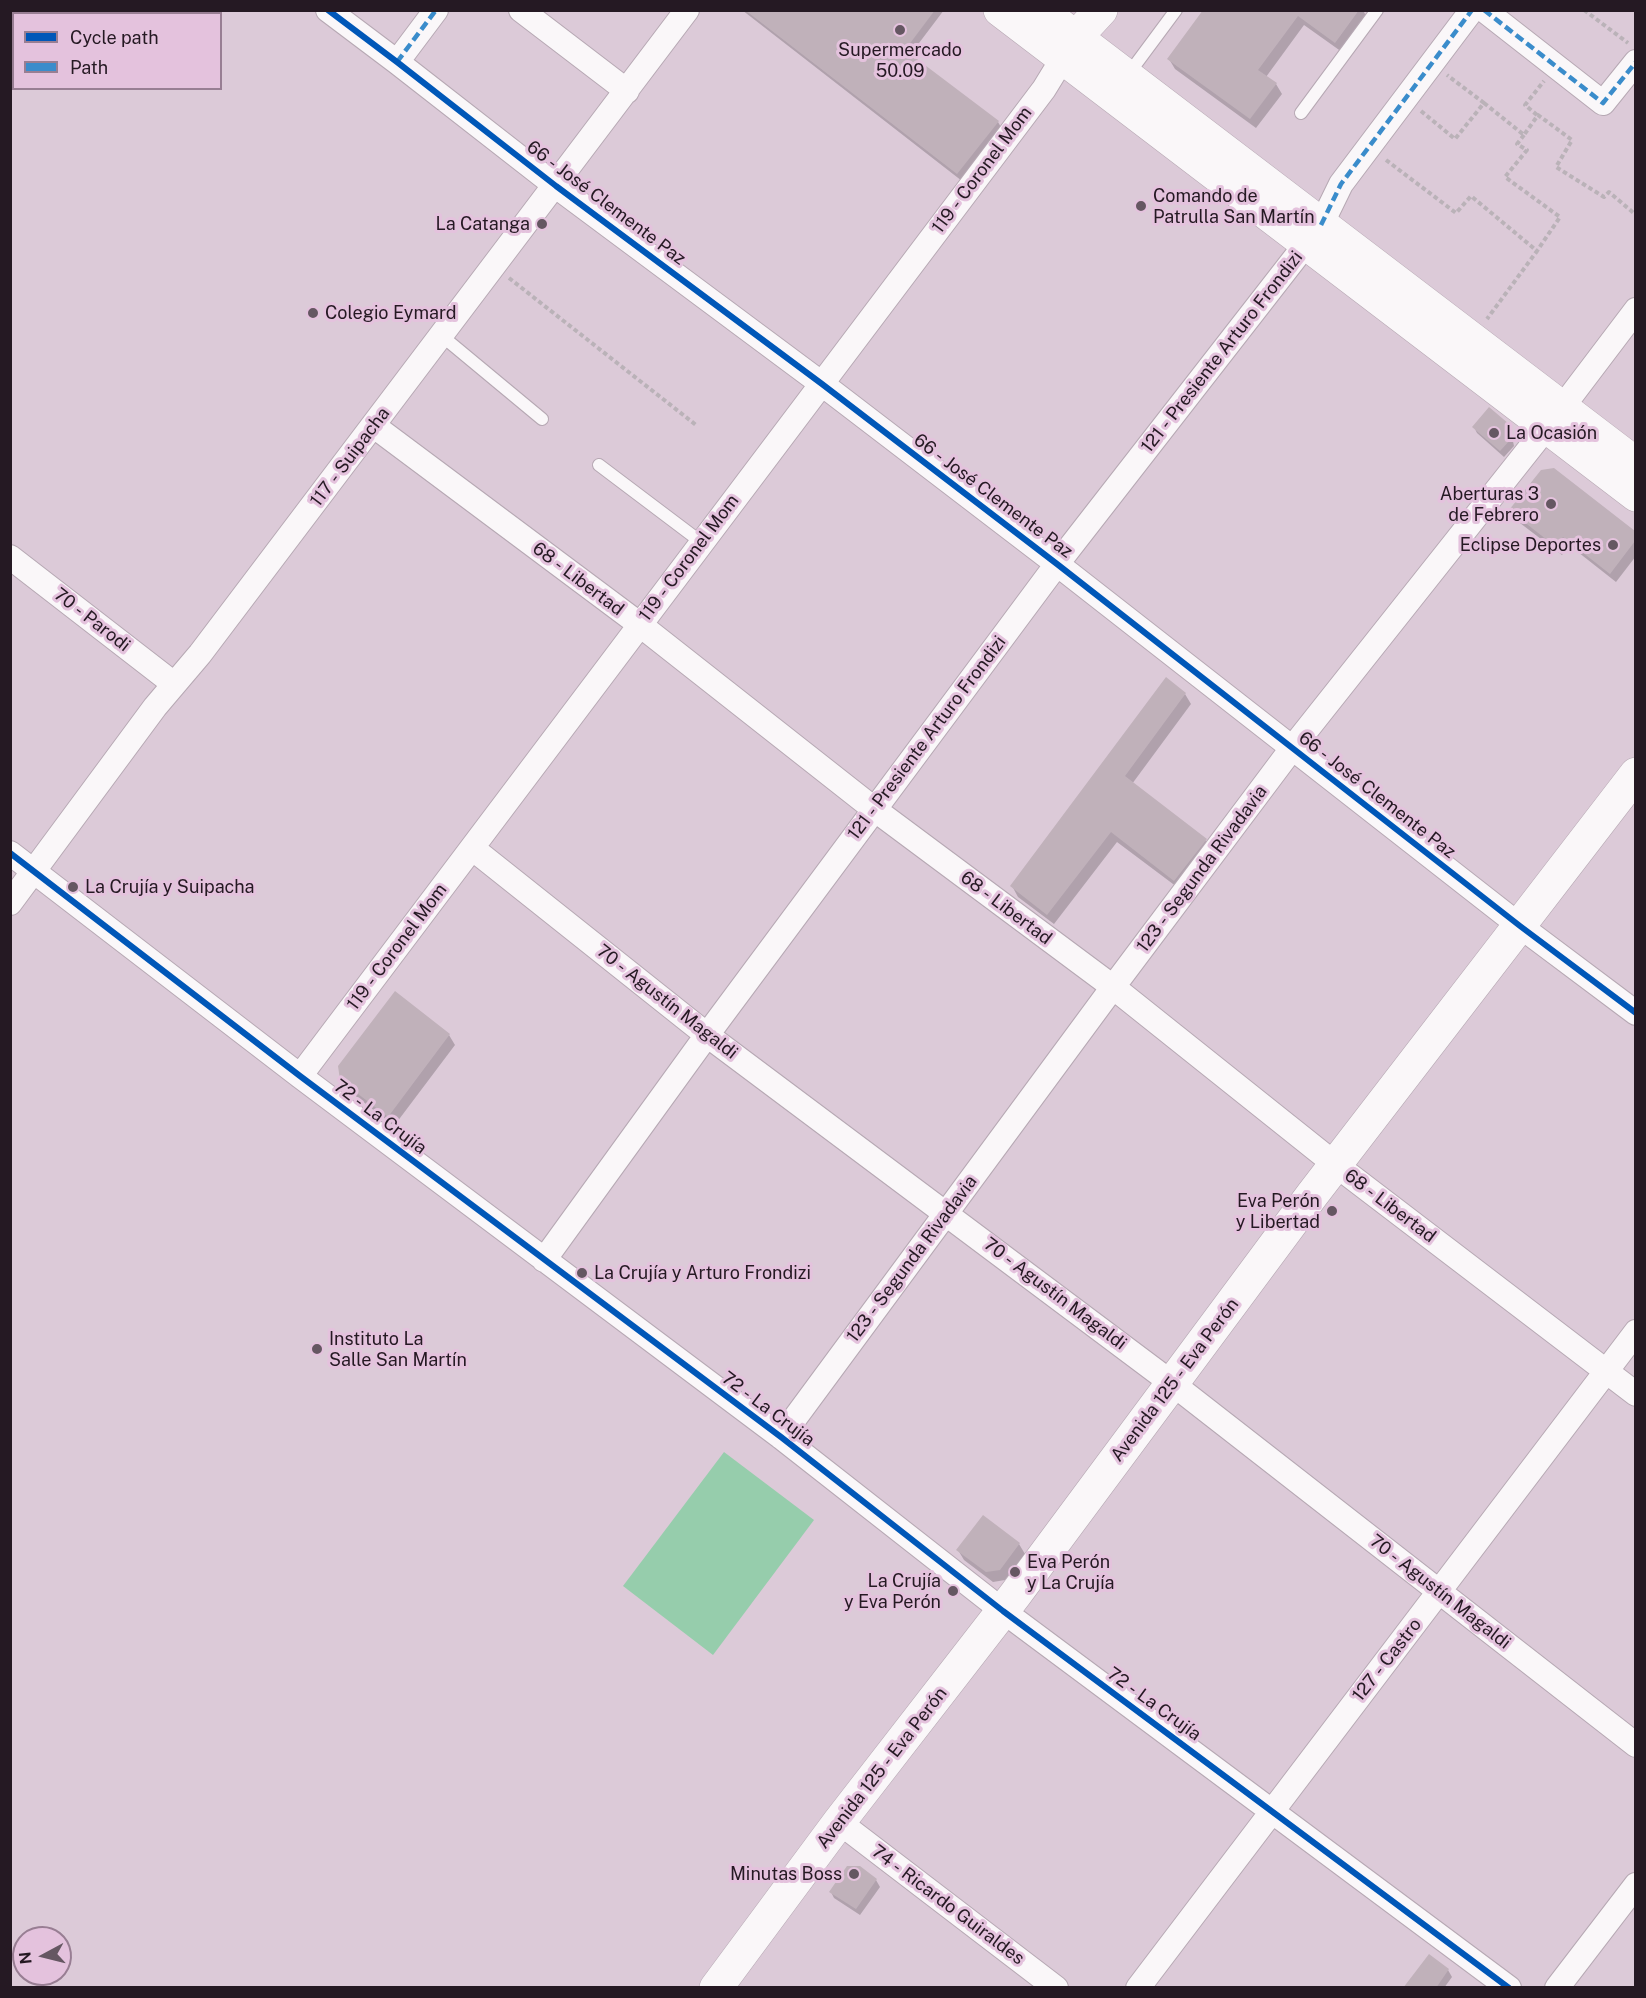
<!DOCTYPE html>
<html>
<head>
<meta charset="utf-8">
<style>
  body { margin:0 }
  #map { position:relative; width:1646px; height:1998px; overflow:hidden; background:#dccad8; font-family:"Public Sans",sans-serif }
  canvas { display:block }
  .frame { position:absolute; inset:0; border:12px solid #251923; pointer-events:none }
  .legend { position:absolute; left:12px; top:12px; width:210px; height:78px; box-sizing:border-box; background:#e4c2dd; border:2px solid #987e93; margin:0; padding:8px 10px; list-style:none; font-size:18px; color:#251923 }
  .legend li { display:flex; align-items:center; gap:12px; height:30px }
  .legend b { width:30px; border:2px solid #987e93 }
  .north { position:absolute; left:12px; top:1926px; width:60px; height:60px; box-sizing:border-box; background:#e4c2dd; border:2px solid #987e93; border-radius:50%; rotate:263deg; font-size:16px; font-weight:700; line-height:24px; text-align:center; color:#251923 }
  .north::after { content:''; display:block; margin:auto; width:21px; height:27px; background:#655762; clip-path:polygon(50% 0,100% 100%,50% 72%,0 100%) }
</style>
</head>
<body>
<div id="map">
<canvas width="1646" height="1998"></canvas>
<div class="frame"></div>
<ul class="legend">
<li><b style="height:8px;background:#0057b8"></b>Cycle path</li>
<li><b style="height:8px;background:#3a8ccb"></b>Path</li>
</ul>
<div class="north">N</div>
</div>
<script>
const context = document.querySelector('canvas').getContext('2d');
context.lineJoin = 'round';
function paint(path, color) { context.fillStyle = color; context.fill(path, 'evenodd'); }
const shape = rows => new Path2D(rows.map(r => 'M' + r).join(''));
function stroke(path, color, width, dash) { context.strokeStyle = color; context.lineWidth = width; context.lineCap = dash ? 'butt' : 'round'; context.setLineDash(dash || []); context.stroke(path); }
function drawText(font, color, halo, rows, align = 'center') {
  context.font = font + ' "Public Sans",sans-serif'; context.lineWidth = 6; context.setLineDash([]); context.textBaseline = 'middle'; context.strokeStyle = halo; context.fillStyle = color; for (const [text, x, y, turn = 0] of rows) {
    context.save(); context.translate(x, y); context.rotate((+turn || 0) * Math.PI / 180); context.textAlign = isNaN(turn) ? turn : align; if (halo) context.strokeText(text, 0, 0); context.fillText(text, 0, 0); context.restore();
  }
}
paint(shape([
  [724,1452,814,1520,713,1655,623,1586]
]), '#96cdac');
paint(shape([
  [742,10,944,10,910,55,998,122,1002,129,962,181],
  [1223,10,1363,10,1367,18,1342,52,1304,25,1266,77,1276,84,1282,94,1256,128,1175,69,1169,59],
  [1507,425,1511,432,1514,446,1504,457,1477,433,1474,427],
  [1554,470,1636,533,1636,556,1616,582,1569,545,1562,555,1516,520,1511,511],
  [1185,694,1191,704,1132,784,1205,840,1211,850,1181,890,1117,842,1054,924,1018,897,1012,886],
  [449,1035,455,1045,394,1126,348,1090,342,1079],
  [983,1517,1019,1544,1025,1554,1005,1580,993,1582,964,1560,958,1550],
  [860,1867,876,1880,880,1887,860,1915,834,1898,831,1892],
  [1429,1956,1448,1970,1452,1977,1444,1988,1405,1988]
]), '#0003');
paint(shape([
  [745,10,935,10,905,50,999,121,957,174],
  [1203,10,1359,10,1335,43,1298,16,1258,70,1277,83,1250,119,1167,59],
  [1489,407,1509,424,1511,439,1500,451,1472,427],
  [1554,468,1635,531,1635,541,1610,574,1563,537,1556,547,1509,510,1541,470],
  [1166,677,1186,693,1125,776,1207,839,1174,881,1111,832,1047,915,1010,886],
  [395,991,450,1034,388,1117,340,1080,338,1066],
  [983,1515,1020,1543,1000,1570,986,1572,956,1550],
  [847,1866,860,1866,877,1879,856,1909,829,1892],
  [1429,1954,1449,1969,1436,1988,1403,1988]
]), '#c0b1ba');
const service = shape([
  [1127,76,1176,10],
  [1301,113,1377,10],
  [442,336,542,419],
  [599,465,701,542]
]);
const minor = shape([
  [328,10,397,62,556,186,822,384,1057,564,1520,926,1636,1013],
  [521,10,627,91],
  [1484,10,1603,103,1636,62],
  [397,62,436,10],
  [374,426,639,624,874,809,1113,987,1336,1165,1636,1394],
  [10,557,174,684],
  [472,848,707,1035,1173,1384,1636,1745],
  [10,853,300,1076,781,1437,1003,1611,1509,1988],
  [10,903,155,707,200,654,687,10],
  [300,1076,1044,89,1071,45],
  [544,1260,707,1035,1057,564,1306,244,1321,225,1341,184,1472,10],
  [781,1437,1113,987,1293,747,1561,409,1636,310],
  [839,1822,1056,1988],
  [1138,1988,1636,1332],
  [1557,1988,1636,1885]
]);
const secondary = shape([
  [1000,10,1636,495],
  [1040,10,1636,464],
  [1075,38,1101,10],
  [716,1988,839,1822,1015,1595,1312,1195,1636,774]
]);
stroke(service, '#b6a8b3', 14);
stroke(minor, '#b6a8b3', 26);
stroke(secondary, '#b6a8b3', 34);
stroke(shape([
  [1584,10,1628,43],
  [1484,103,1524,135,1538,115,1572,140,1556,167,1604,197,1609,192,1636,215],
  [1421,111,1455,139,1484,103,1447,75],
  [1537,115,1525,105,1544,81],
  [1524,135,1517,144,1527,150,1505,177,1560,217,1537,251],
  [1386,160,1456,213,1471,196,1537,251,1487,319],
  [509,278,696,425]
]), '#bab2b8', 4, [4.5, 3]);
stroke(service, '#faf7f9', 12);
stroke(minor, '#faf7f9', 24);
stroke(secondary, '#faf7f9', 33);
stroke(shape([
  [1484,10,1603,103,1636,62],
  [397,62,436,10],
  [1321,225,1341,184,1472,10]
]), '#3a8ccb', 4.5, [9, 4.5]);
stroke(shape([
  [328,10,397,62,556,186,822,384,1057,564,1520,926,1636,1013],
  [10,853,300,1076,781,1437,1003,1611,1509,1988]
]), '#0057b8', 6);
for (const [x, y, r, color] of [
  [900,30,6,"#655762"],
  [1141,206,6,"#655762"],
  [542,224,6,"#655762"],
  [313,313,6,"#655762"],
  [1494,433,6,"#655762"],
  [1551,504,6,"#655762"],
  [1613,545,6,"#655762"],
  [73,887,6,"#655762"],
  [1332,1211,6,"#655762"],
  [582,1273,6,"#655762"],
  [317,1349,6,"#655762"],
  [1015,1572,6,"#655762"],
  [953,1591,6,"#655762"],
  [854,1874,6,"#655762"]
]) { const dot = new Path2D(); dot.arc(x, y, r, 0, 2 * Math.PI); context.fillStyle = color; context.fill(dot); stroke(dot, '#e4c2dd', 2); }
drawText('18px', '#251923', '#e4c2dd', [
  ["Supermercado",900,50,"center"],
  ["50.09",900,71,"center"],
  ["Comando de",1153,196],
  ["Patrulla San Martín",1153,217],
  ["La Catanga",530,224,"right"],
  ["Colegio Eymard",325,313],
  ["La Ocasión",1506,433],
  ["Aberturas 3",1539,494,"right"],
  ["de Febrero",1539,515,"right"],
  ["Eclipse Deportes",1601,545,"right"],
  ["La Crujía y Suipacha",85,887],
  ["Eva Perón",1320,1201,"right"],
  ["y Libertad",1320,1222,"right"],
  ["La Crujía y Arturo Frondizi",594,1273],
  ["Instituto La",329,1339],
  ["Salle San Martín",329,1360],
  ["Eva Perón",1027,1562],
  ["y La Crujía",1027,1583],
  ["La Crujía",941,1581,"right"],
  ["y Eva Perón",941,1602,"right"],
  ["Minutas Boss",842,1874,"right"]
], 'left');
drawText('18px', '#251923', '#e4c2dd', [
  ["119 - Coronel Mom",982,170,-53],
  ["66 - José Clemente Paz",606,203,37],
  ["121 - Presiente Arturo Frondizi",1222,352,-52],
  ["117 - Suipacha",350,457,-53],
  ["66 - José Clemente Paz",993,496,37],
  ["119 - Coronel Mom",689,558,-53],
  ["68 - Libertad",578,579,37],
  ["70 - Parodi",92,620,38],
  ["121 - Presiente Arturo Frondizi",927,738,-53],
  ["66 - José Clemente Paz",1377,795,38],
  ["123 - Segunda Rivadavia",1202,869,-53],
  ["68 - Libertad",1006,908,37],
  ["119 - Coronel Mom",397,947,-53],
  ["70 - Agustín Magaldi",667,1002,38],
  ["72 - La Crujía",380,1117,37],
  ["68 - Libertad",1390,1206,37],
  ["123 - Segunda Rivadavia",912,1259,-53],
  ["70 - Agustín Magaldi",1055,1294,37],
  ["Avenida 125 - Eva Perón",1175,1380,-53],
  ["72 - La Crujía",768,1409,37],
  ["70 - Agustín Magaldi",1440,1592,38],
  ["127 - Castro",1387,1660,-52],
  ["72 - La Crujía",1154,1704,36],
  ["Avenida 125 - Eva Perón",882,1768,-52],
  ["74 - Ricardo Guiraldes",948,1905,37]
]);
</script>
</body>
</html>
